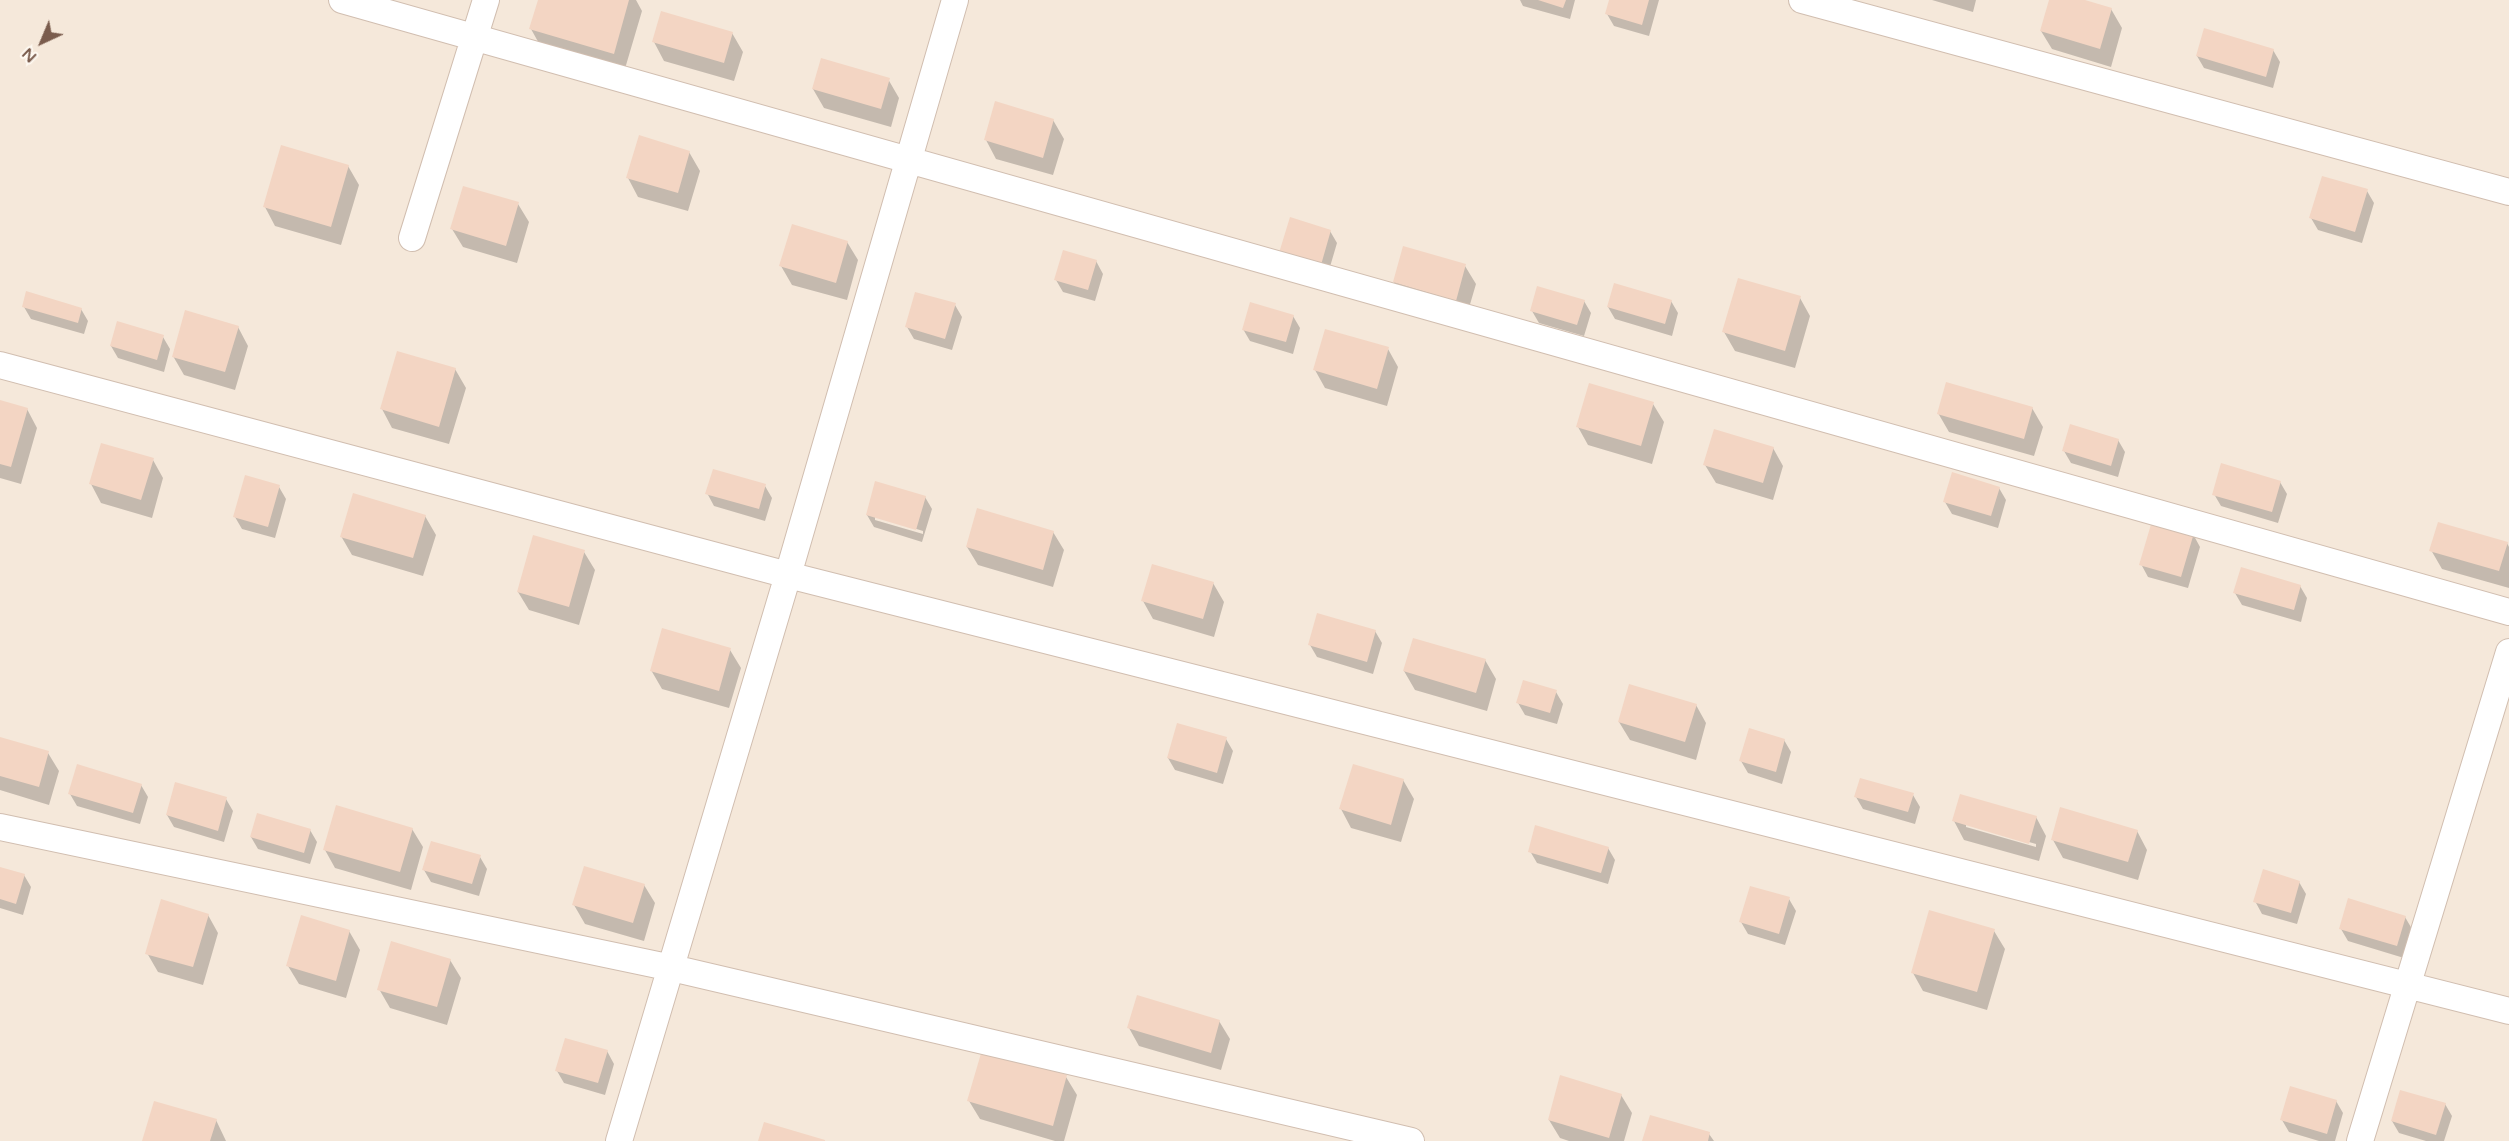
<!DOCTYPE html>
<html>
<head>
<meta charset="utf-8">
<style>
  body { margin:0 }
  #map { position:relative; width:2509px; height:1141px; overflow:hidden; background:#fdf6ec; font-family:"Varela Round",sans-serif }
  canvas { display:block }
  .north { position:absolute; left:12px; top:12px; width:60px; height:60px; -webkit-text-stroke:4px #fffaf3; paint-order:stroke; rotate:224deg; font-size:16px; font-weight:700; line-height:24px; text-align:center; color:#7a5c4d }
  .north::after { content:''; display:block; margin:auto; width:21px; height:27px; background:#7a5c4d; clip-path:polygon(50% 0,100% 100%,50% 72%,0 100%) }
</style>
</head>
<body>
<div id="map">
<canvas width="2509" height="1141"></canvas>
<div class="north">N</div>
</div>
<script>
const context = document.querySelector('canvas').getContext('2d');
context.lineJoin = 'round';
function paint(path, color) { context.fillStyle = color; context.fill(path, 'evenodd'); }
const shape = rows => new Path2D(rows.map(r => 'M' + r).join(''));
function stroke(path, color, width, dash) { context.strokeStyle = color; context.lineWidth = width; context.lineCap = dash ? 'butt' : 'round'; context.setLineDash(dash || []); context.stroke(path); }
paint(shape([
  [0,0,2509,0,2509,1141,0,1141]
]), '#f5e8da');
paint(shape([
  [539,0,636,0,642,11,624,72,541,47,531,29],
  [1520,0,1575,0,1570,19,1523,6],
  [1611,0,1659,0,1649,36,1614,26,1607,14],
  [1932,0,1976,0,1973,12],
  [2050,0,2080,0,2111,9,2122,28,2111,67,2052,49,2041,31],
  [732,33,743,52,734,81,664,61,654,42],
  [2273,50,2280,62,2273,88,2204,68,2197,56],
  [888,79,899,98,891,127,824,108,813,89],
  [1053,120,1064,139,1053,175,996,159,986,140],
  [689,152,700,171,688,211,638,197,628,178],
  [348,166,359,185,341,245,275,226,265,207],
  [2367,191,2374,203,2362,243,2318,230,2311,218],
  [518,204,529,222,517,263,463,247,452,229],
  [1330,231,1337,243,1327,277,1288,265],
  [847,242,858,260,847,300,792,285,781,266],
  [1096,261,1103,274,1095,301,1063,292,1056,280],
  [1465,266,1476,284,1466,318,1405,300,1394,282],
  [1800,298,1810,316,1795,368,1735,351,1724,332],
  [1584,301,1591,313,1584,336,1539,323,1532,311],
  [1671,301,1678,313,1672,336,1615,319,1608,307],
  [955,305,962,317,952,350,914,339,907,327],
  [24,307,81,309,88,321,84,334,31,319],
  [1293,316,1300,328,1293,354,1250,341,1243,329],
  [238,327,248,346,235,390,184,375,173,356],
  [163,337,170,349,164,372,118,358,111,346],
  [1388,349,1398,367,1387,406,1325,388,1315,370],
  [455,369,466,388,449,444,392,428,382,409],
  [0,401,27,409,37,428,21,484,0,478],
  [1653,404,1664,422,1652,464,1588,445,1578,427],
  [2032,408,2043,427,2034,456,1949,432,1938,413],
  [2118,440,2125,452,2118,477,2071,463,2064,451],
  [1773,448,1783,466,1773,500,1716,483,1705,465],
  [153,460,163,478,152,518,101,503,91,484],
  [2280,482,2287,494,2278,523,2221,506,2214,494],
  [765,486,772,498,765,521,714,506,707,493],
  [279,487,286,499,275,538,242,529,235,517],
  [1999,488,2006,500,1998,528,1952,514,1945,502],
  [925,497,932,509,922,542,874,527,867,515],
  [875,516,923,531,923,534,875,520],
  [425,516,436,535,423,576,352,555,341,536],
  [1053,532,1064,550,1053,587,978,565,967,547],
  [2193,534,2200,547,2188,588,2148,577,2141,564],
  [2507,543,2509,547,2509,588,2442,569,2431,550],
  [584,552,595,570,579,625,529,610,518,592],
  [1213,583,1224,602,1214,637,1153,619,1143,601],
  [2300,586,2307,598,2301,622,2242,605,2235,593],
  [1375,631,1382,643,1373,674,1317,657,1310,645],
  [730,650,741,668,729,708,662,689,651,670],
  [1485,660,1496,679,1487,711,1415,690,1404,671],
  [1556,692,1563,704,1557,724,1525,715,1518,703],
  [1696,705,1706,723,1696,760,1630,740,1619,722],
  [0,739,48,753,59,771,49,805,0,790],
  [1226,739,1233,751,1223,784,1175,770,1168,758],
  [1784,740,1791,752,1782,784,1748,773,1741,761],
  [1403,780,1414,799,1401,842,1351,828,1341,809],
  [141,785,148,797,140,824,77,806,70,794],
  [1913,795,1920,807,1915,824,1863,809,1856,797],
  [226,799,233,811,224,842,174,827,167,815],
  [2036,817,2046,836,2039,861,1964,840,1954,821],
  [1966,824,2036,844,2036,847,1966,827],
  [412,829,423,847,411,890,335,868,325,850],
  [310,830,317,842,310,864,258,849,251,837],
  [2137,831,2147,850,2138,880,2063,858,2053,840],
  [1608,848,1615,860,1608,884,1537,863,1530,851],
  [480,857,487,869,479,896,431,882,424,870],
  [0,868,24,875,31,887,23,915,0,908],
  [2299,882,2306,894,2297,924,2262,914,2255,901],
  [644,885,655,903,644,941,585,924,574,905],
  [1789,899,1796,911,1785,945,1748,934,1741,922],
  [208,915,218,933,203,985,158,972,147,953],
  [2405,917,2412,929,2404,958,2348,941,2341,929],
  [349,931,360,950,346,998,299,984,288,966],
  [1994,931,2005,949,1987,1010,1923,991,1913,973],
  [450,960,461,978,447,1025,390,1008,379,989],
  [1219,1021,1230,1039,1221,1070,1139,1046,1129,1028],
  [607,1051,614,1064,605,1095,564,1083,557,1071],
  [1066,1077,1077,1095,1064,1141,1055,1141,980,1119,969,1101],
  [1621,1095,1632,1113,1624,1141,1569,1141,1560,1138,1549,1120],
  [2336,1101,2343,1113,2335,1141,2319,1141,2289,1132,2282,1120],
  [2445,1104,2452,1116,2444,1141,2426,1141,2399,1133,2392,1121],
  [216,1120,226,1141,144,1141],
  [1709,1134,1714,1141,1644,1141]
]), '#0003');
paint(shape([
  [538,0,629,0,614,54,529,29],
  [1538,0,1566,0,1563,8],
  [1609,0,1649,0,1642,25,1605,14],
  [2049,0,2085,0,2112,8,2100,49,2040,31],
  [661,11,733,32,724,63,652,42],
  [2204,28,2274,49,2266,77,2196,56],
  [821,58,890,78,881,109,812,89],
  [995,101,1054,119,1043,158,984,140],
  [639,135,690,151,678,193,626,178],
  [281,145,349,165,331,227,263,207],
  [2322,176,2368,189,2355,232,2309,218],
  [463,186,519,202,506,246,450,229],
  [1290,217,1331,230,1321,265,1279,253],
  [792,224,848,241,836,283,779,266],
  [1403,246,1466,264,1456,301,1393,282],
  [1063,250,1097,260,1088,290,1054,280],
  [1738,278,1801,296,1785,351,1722,332],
  [1614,283,1672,300,1665,324,1607,307],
  [1537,286,1585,300,1577,325,1530,311],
  [26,291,82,308,78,323,22,307],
  [915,292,956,303,945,339,905,327],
  [1250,302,1294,315,1286,342,1242,330],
  [185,310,239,326,225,372,172,357],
  [117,321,164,335,157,360,110,346],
  [1325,329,1389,347,1377,389,1313,370],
  [397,351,456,368,439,427,380,409],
  [1946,382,2033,407,2024,439,1937,414],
  [1589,383,1654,402,1641,446,1576,427],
  [0,400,28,408,11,467,0,464],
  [2070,424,2119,439,2111,466,2062,451],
  [1714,429,1774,447,1763,483,1703,465],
  [101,443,154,458,141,500,89,484],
  [2221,463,2281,481,2272,512,2212,495],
  [713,469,766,484,759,509,705,494],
  [1952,472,2000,487,1991,516,1943,502],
  [245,475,280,485,268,527,233,517],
  [875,481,926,496,916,530,866,515],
  [353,493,426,515,413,558,340,537],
  [977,508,1054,531,1043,570,966,547],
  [2152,521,2194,533,2181,577,2139,565],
  [2438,522,2508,542,2499,571,2429,551],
  [533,535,585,550,569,607,517,592],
  [1152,564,1214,582,1203,619,1141,601],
  [2241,567,2301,585,2294,610,2233,593],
  [1317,613,1376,630,1367,662,1308,645],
  [662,628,731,648,719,691,650,671],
  [1413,638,1486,659,1476,693,1403,671],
  [1523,680,1557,690,1550,713,1516,703],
  [1629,684,1697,704,1685,742,1618,722],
  [1177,723,1227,737,1217,773,1167,758],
  [1749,728,1785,739,1776,772,1739,761],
  [0,737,49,751,39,787,0,776],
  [77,764,142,784,133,813,68,794],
  [1353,764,1404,779,1391,825,1339,809],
  [1860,778,1914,793,1908,812,1854,797],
  [175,782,227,797,218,831,166,815],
  [1960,794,2037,816,2029,844,1952,821],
  [336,805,413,828,400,872,323,850],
  [2060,807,2138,830,2128,862,2051,840],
  [257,813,311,829,304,853,250,837],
  [1535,825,1609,847,1601,873,1528,852],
  [431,841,481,855,472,884,422,870],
  [584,866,645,884,633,923,572,905],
  [0,867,25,874,16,904,0,899],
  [2263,869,2300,881,2291,913,2253,902],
  [1750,886,1790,897,1779,934,1739,922],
  [2348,898,2406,916,2397,946,2339,929],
  [161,899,209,914,193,967,145,954],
  [1929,910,1995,929,1977,992,1911,973],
  [301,915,350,930,336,981,286,966],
  [391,941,451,959,437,1007,377,990],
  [1137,995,1220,1020,1211,1053,1127,1028],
  [565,1038,608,1050,598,1083,555,1071],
  [982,1050,1067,1075,1053,1126,967,1101],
  [1560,1075,1622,1094,1609,1138,1548,1120],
  [2290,1086,2337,1100,2327,1134,2280,1120],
  [2400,1090,2446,1103,2436,1135,2391,1121],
  [154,1101,217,1119,210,1141,142,1141],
  [1650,1115,1710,1132,1708,1141,1642,1141],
  [764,1122,825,1140,825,1141,758,1141]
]), '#f3d5c3');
const minor = shape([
  [342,0,2509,612],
  [955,0,788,575,2509,1011],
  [1802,0,2509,192],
  [412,238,486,0],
  [0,365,788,575,619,1141],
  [0,827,672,968,1411,1141],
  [2360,1141,2509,652]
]);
stroke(minor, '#d1beb0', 28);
stroke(minor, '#fff', 26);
</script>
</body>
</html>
